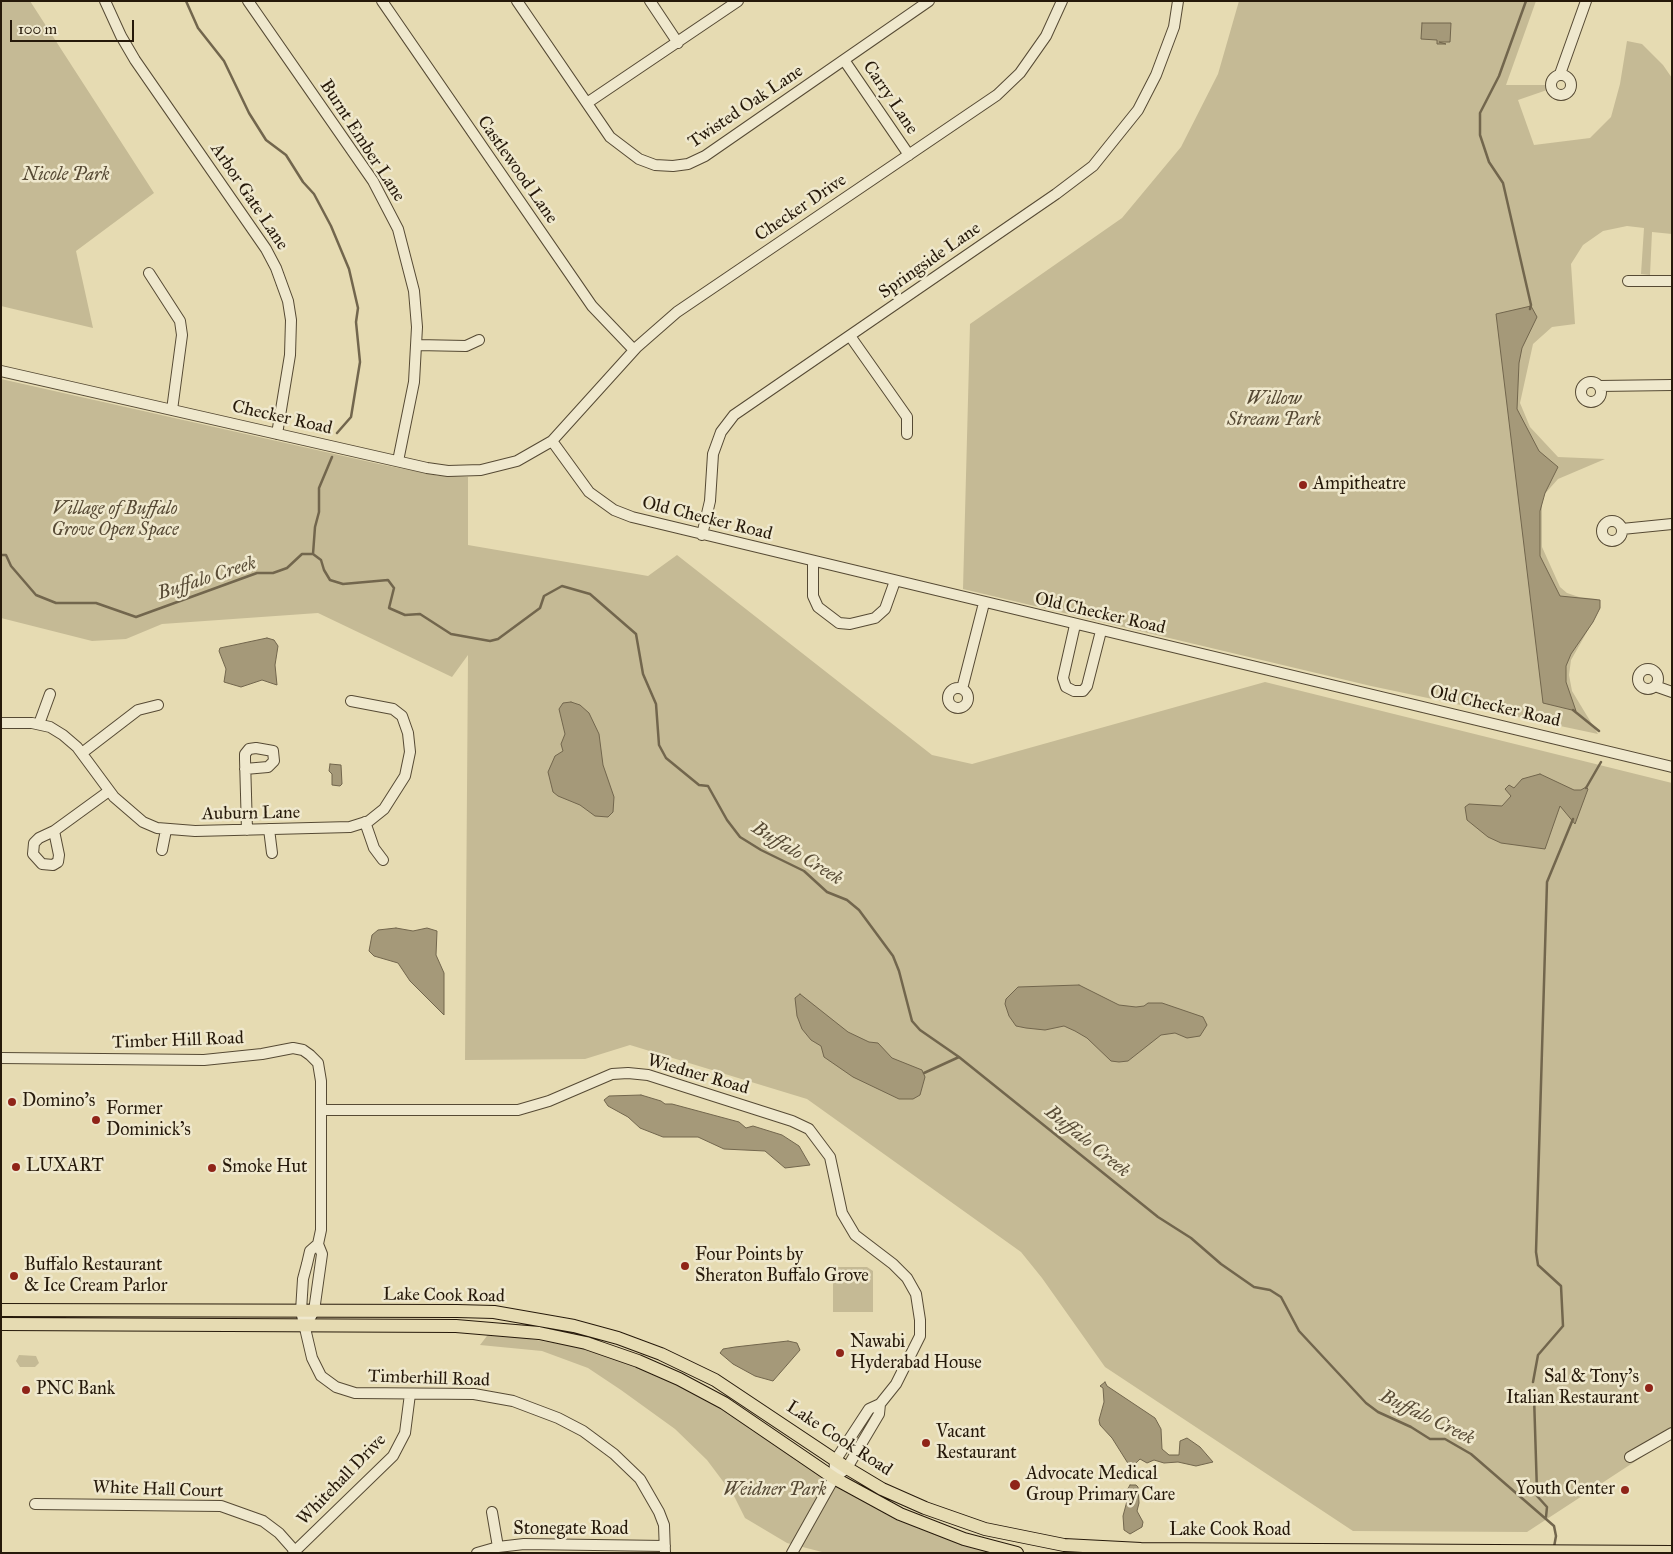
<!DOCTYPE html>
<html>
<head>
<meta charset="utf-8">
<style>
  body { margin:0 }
  #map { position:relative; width:1673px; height:1554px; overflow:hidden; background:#e6dbb2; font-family:"IM FELL Great Primer",serif }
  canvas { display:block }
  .frame { position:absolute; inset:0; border:2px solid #26190a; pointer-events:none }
  .scale { position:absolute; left:10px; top:20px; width:124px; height:22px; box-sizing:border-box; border:2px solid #26190a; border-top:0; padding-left:6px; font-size:15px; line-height:18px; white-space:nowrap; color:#26190a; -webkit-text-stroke:4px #efe8cd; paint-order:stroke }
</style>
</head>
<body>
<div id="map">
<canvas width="1673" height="1554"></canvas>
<div class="frame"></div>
<div class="scale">100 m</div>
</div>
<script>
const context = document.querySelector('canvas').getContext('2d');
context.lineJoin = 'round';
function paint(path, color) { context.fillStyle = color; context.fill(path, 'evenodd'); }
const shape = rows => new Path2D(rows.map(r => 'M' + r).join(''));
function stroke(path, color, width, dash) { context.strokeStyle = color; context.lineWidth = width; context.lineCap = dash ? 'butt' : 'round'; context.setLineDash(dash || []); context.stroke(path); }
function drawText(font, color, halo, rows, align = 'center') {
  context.font = font + ' "IM FELL Great Primer",serif'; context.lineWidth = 5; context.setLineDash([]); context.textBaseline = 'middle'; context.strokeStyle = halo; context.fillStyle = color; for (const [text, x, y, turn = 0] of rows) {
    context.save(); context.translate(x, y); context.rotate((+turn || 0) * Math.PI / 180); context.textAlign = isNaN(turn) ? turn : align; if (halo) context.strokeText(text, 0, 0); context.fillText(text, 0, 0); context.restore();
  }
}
paint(shape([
  [1,1,30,1,154,193,76,251,93,328,1,306],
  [1239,1,1536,1,1506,85,1546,85,1547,90,1518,100,1534,145,1590,138,1611,117,1620,84,1627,41,1642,44,1663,65,1672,78,1672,234,1652,232,1650,275,1641,274,1644,228,1627,226,1603,231,1583,245,1571,264,1575,324,1552,327,1533,344,1520,403,1530,427,1558,457,1605,459,1558,479,1542,497,1542,547,1560,587,1567,593,1579,597,1597,599,1596,616,1571,660,1569,675,1572,691,1598,734,1371,686,963,589,970,324,1122,218,1181,147,1218,74],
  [1,379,379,464,439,476,468,477,468,545,648,576,677,555,932,755,972,764,1265,682,1672,783,1672,1433,1648,1453,1527,1532,1353,1531,1105,1367,1042,1278,1021,1252,807,1099,630,1045,585,1059,465,1060,468,655,452,677,318,613,162,624,126,639,92,641,1,618],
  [833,1267,867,1267,873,1271,873,1312,833,1312],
  [490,1332,577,1347,610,1356,684,1386,742,1421,815,1471,1001,1553,826,1553,787,1543,745,1518,734,1496,707,1460,675,1429,621,1390,588,1368,542,1351,480,1345],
  [19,1355,36,1356,39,1363,35,1367,20,1367,16,1361]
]), '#c5ba95');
const water = shape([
  [1422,23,1451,23,1450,42,1439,42,1446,44,1437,44,1437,40,1421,39,1422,23],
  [1531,306,1537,317,1522,348,1519,363,1517,409,1539,451,1558,467,1545,493,1540,511,1540,556,1560,596,1600,600,1600,608,1593,622,1571,654,1566,666,1566,682,1576,711,1543,703,1496,314,1531,306],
  [267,638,274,640,278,646,275,665,277,685,262,680,241,687,224,682,226,669,219,651,220,648,267,638],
  [571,702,580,705,589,713,599,734,603,765,614,797,613,812,608,817,595,816,580,805,558,796,553,792,548,772,555,756,563,751,561,744,565,734,559,709,563,703,571,702],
  [330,764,341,765,342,784,340,786,332,785,332,774,329,771,330,764],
  [1540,774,1574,790,1581,790,1586,787,1588,789,1575,824,1560,806,1545,849,1501,843,1488,837,1467,820,1465,807,1469,804,1502,806,1511,796,1505,789,1509,785,1514,788,1522,779,1540,774],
  [396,928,413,931,427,928,437,931,436,955,444,973,444,1015,410,981,398,963,374,956,369,951,372,935,378,930,396,928],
  [1079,985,1119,1005,1136,1007,1144,1006,1148,1003,1162,1003,1203,1017,1207,1025,1200,1036,1187,1038,1175,1033,1161,1035,1128,1061,1119,1062,1111,1061,1087,1038,1075,1031,1064,1026,1045,1030,1026,1028,1016,1026,1009,1016,1005,1004,1006,999,1018,987,1079,985],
  [800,994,848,1032,869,1042,878,1043,892,1058,922,1070,925,1077,920,1095,913,1099,899,1099,853,1077,824,1057,821,1046,811,1040,802,1029,797,1016,795,998,800,994],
  [641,1095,661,1101,665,1104,672,1104,739,1122,746,1128,753,1126,782,1135,799,1146,810,1165,785,1168,765,1151,724,1149,698,1137,663,1137,640,1128,628,1117,608,1106,604,1100,609,1096,641,1095],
  [788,1341,797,1343,800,1350,773,1381,755,1376,733,1364,720,1353,723,1349,735,1347,788,1341],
  [1105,1382,1107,1386,1155,1418,1161,1429,1162,1449,1169,1455,1179,1455,1180,1441,1187,1438,1200,1447,1213,1462,1196,1466,1178,1462,1164,1463,1154,1460,1147,1463,1140,1459,1134,1465,1129,1465,1112,1438,1100,1425,1099,1420,1104,1402,1103,1388,1100,1386,1105,1382],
  [1130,1485,1136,1485,1138,1487,1139,1503,1137,1511,1143,1522,1142,1527,1130,1534,1124,1530,1123,1516,1127,1501,1125,1494,1130,1485]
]);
paint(water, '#a59979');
stroke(water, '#72664d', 1);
stroke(shape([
  [186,1,198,28,224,61,249,113,266,140,286,155,303,182,314,194,331,226,349,269,358,308,356,322,360,362,351,417,337,433],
  [1526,1,1499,76,1480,113,1480,135,1489,162,1503,183,1531,305,1530,309],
  [313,554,315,527,319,512,319,488,332,457],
  [1,555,6,555,11,566,36,595,56,603,96,603,136,617,257,573,273,573,287,568,302,554,313,554,321,560,324,570,330,580,343,584,388,580,394,588,389,608,405,615,420,614,451,634,490,641,498,639,540,608,544,596,562,586,590,594,636,634,643,674,656,704,659,745,666,758,699,785,708,786,727,820,740,837,761,850,804,871,827,892,847,900,859,910,893,956,899,971,912,1021,920,1030,959,1057,1158,1217,1191,1238,1221,1264,1254,1287,1270,1290,1281,1297,1299,1331,1366,1403,1378,1412,1411,1427,1430,1439,1445,1439,1471,1454,1554,1526,1556,1536,1554,1547],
  [1573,710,1599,731],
  [1586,788,1601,762],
  [924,1073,959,1057],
  [1533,1382,1538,1355,1563,1326,1561,1286,1538,1265,1536,1252,1547,882,1573,819],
  [1534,1396,1537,1492,1537,1496,1547,1507,1546,1517]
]), '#72664d', 2.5);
const minor = shape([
  [105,1,121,36,135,60,266,249,276,268,288,301,291,320,290,355,277,434],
  [248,1,373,181,398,229,414,291,417,327,414,382,398,461],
  [382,1,592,306,634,350],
  [517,1,610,137,639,159,655,165,673,166,688,164,705,156,929,1],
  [650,1,678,43],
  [844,60,909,155],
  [1560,74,1586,1],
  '1551 85a10 10 0 1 1 20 0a10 10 0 1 1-20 0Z',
  [587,103,738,1],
  [149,273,180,321,182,335,172,410],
  [1628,281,1672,281],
  [850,336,907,417,907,434],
  [417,345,466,346,479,340],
  [1,371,427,468,448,471,481,470,517,461,552,441,637,347,677,312,997,95,1020,73,1046,36,1062,1],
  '1581 392a10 10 0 1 1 20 0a10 10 0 1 1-20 0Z',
  [1599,386,1672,385],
  [552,441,589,492,614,510,632,517,1672,767],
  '1602 531a10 10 0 1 1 20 0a10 10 0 1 1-20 0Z',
  [1622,529,1672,524],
  [702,535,710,501,713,454,721,432,734,415,1056,194,1093,166,1138,110,1156,75,1174,27,1178,1],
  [813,561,813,596,818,607,839,623,850,624,875,618,885,609,895,581],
  [1075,625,1063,678,1066,687,1074,691,1083,691,1087,686,1101,631],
  '1638 679a10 10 0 1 1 20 0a10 10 0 1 1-20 0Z',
  [1655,686,1672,692],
  '948 698a10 10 0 1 1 20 0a10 10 0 1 1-20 0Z',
  [962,689,984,603],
  [1,723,32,723,50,727,63,735,77,747,114,797,143,822,157,828,195,831,350,827,369,821,384,809,405,776,410,752,408,733,402,716,393,709,351,701],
  [39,724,50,694],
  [82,753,138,710,158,705],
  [245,769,268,767,274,761,273,751,256,748,249,749,245,754,245,759,247,830],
  [365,822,374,848,383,860],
  [269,829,272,853],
  [54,831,39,838,34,843,33,854,42,864,53,865,58,862,59,855,54,831,109,791],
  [162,850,166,830],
  [1,1058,204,1060,262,1054,293,1048,303,1050,310,1055,318,1063,321,1081,321,1230,318,1244,322,1254,314,1311,306,1325],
  [321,1110,518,1110,549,1101,612,1074,628,1073,648,1075,792,1121,809,1129,830,1157,842,1213,855,1235,893,1264,907,1278,916,1294,920,1320,920,1336,896,1384,880,1404,869,1409,835,1461,834,1478,792,1553],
  [318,1244,310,1251,307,1264,303,1279,301,1311,312,1358,321,1376,336,1387,355,1393,474,1394,513,1401,558,1418,583,1431,614,1454,640,1479,659,1512,664,1525,665,1553],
  [1630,1457,1672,1433],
  [834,1478,847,1468,879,1414,880,1404],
  [35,1504,221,1506,263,1521,279,1533,295,1551],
  [492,1512,498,1547],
  [293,1553,393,1456,405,1433,410,1394],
  [477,1553,498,1547,524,1544,665,1546]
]);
const major = shape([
  [1,1310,457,1311,494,1312,574,1326,618,1338,661,1354,715,1380,847,1468,882,1489,925,1508,985,1529,1064,1545,1141,1549,1672,1552],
  [1,1324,456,1326,539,1333,586,1343,638,1361,679,1379,724,1403,834,1478,900,1514,964,1539,1017,1553]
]);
stroke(minor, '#564a34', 12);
stroke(major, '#26190a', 14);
stroke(minor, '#efe8cd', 10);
stroke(major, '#e6dbb2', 12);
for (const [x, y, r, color] of [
  [1303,485,5,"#8f2418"],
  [12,1102,5,"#8f2418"],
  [96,1120,5,"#8f2418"],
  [16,1167,5,"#8f2418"],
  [212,1168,5,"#8f2418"],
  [685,1266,5,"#8f2418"],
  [14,1276,5,"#8f2418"],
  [840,1353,5,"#8f2418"],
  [1649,1388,5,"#8f2418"],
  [26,1390,5,"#8f2418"],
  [926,1443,5,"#8f2418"],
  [1015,1485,6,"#8f2418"],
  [1625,1490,5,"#8f2418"]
]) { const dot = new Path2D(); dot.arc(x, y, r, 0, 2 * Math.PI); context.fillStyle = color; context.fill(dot); stroke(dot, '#efe8cd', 2); }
drawText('18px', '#26190a', '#efe8cd', [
  ["Carry Lane",890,98,56],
  ["Twisted Oak Lane",746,107,-34],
  ["Burnt Ember Lane",362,141,57],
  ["Castlewood Lane",517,170,55],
  ["Arbor Gate Lane",249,197,56],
  ["Checker Drive",801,208,-34],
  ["Springside Lane",930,261,-35],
  ["Checker Road",282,418,13],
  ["Old Checker Road",707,519,14],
  ["Old Checker Road",1100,614,13],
  ["Old Checker Road",1495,707,13],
  ["Auburn Lane",251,814,-1],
  ["Timber Hill Road",178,1041,-2],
  ["Wiedner Road",698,1075,16],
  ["Lake Cook Road",444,1296,1],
  ["Timberhill Road",429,1379,2],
  ["Lake Cook Road",839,1439,33],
  ["Whitehall Drive",342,1480,-46],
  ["White Hall Court",158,1490,2],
  ["Stonegate Road",571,1530],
  ["Lake Cook Road",1230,1531]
]);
drawText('italic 18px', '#564934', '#efe8cd', [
  ["Nicole Park",66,176],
  ["Willow",1274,400],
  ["Stream Park",1274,421],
  ["Village of Buffalo",115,510],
  ["Grove Open Space",115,531],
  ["Weidner Park",775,1491]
]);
drawText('18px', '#26190a', '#efe8cd', [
  ["Ampitheatre",1313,485],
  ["Domino's",22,1102],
  ["Former",106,1110],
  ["Dominick's",106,1131],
  ["LUXART",26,1167],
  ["Smoke Hut",222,1168],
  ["Four Points by",695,1256],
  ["Sheraton Buffalo Grove",695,1277],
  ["Buffalo Restaurant",24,1266],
  ["& Ice Cream Parlor",24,1287],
  ["Nawabi",850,1343],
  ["Hyderabad House",850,1364],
  ["Sal & Tony's",1639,1378,"right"],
  ["Italian Restaurant",1639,1399,"right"],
  ["PNC Bank",36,1390],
  ["Vacant",936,1433],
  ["Restaurant",936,1454],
  ["Advocate Medical",1026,1475],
  ["Group Primary Care",1026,1496],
  ["Youth Center",1615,1490,"right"]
], 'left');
drawText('italic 19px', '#594c36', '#efe8cd', [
  ["Buffalo Creek",207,579,-18],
  ["Buffalo Creek",797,854,32],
  ["Buffalo Creek",1087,1142,39],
  ["Buffalo Creek",1427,1418,26]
]);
</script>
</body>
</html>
